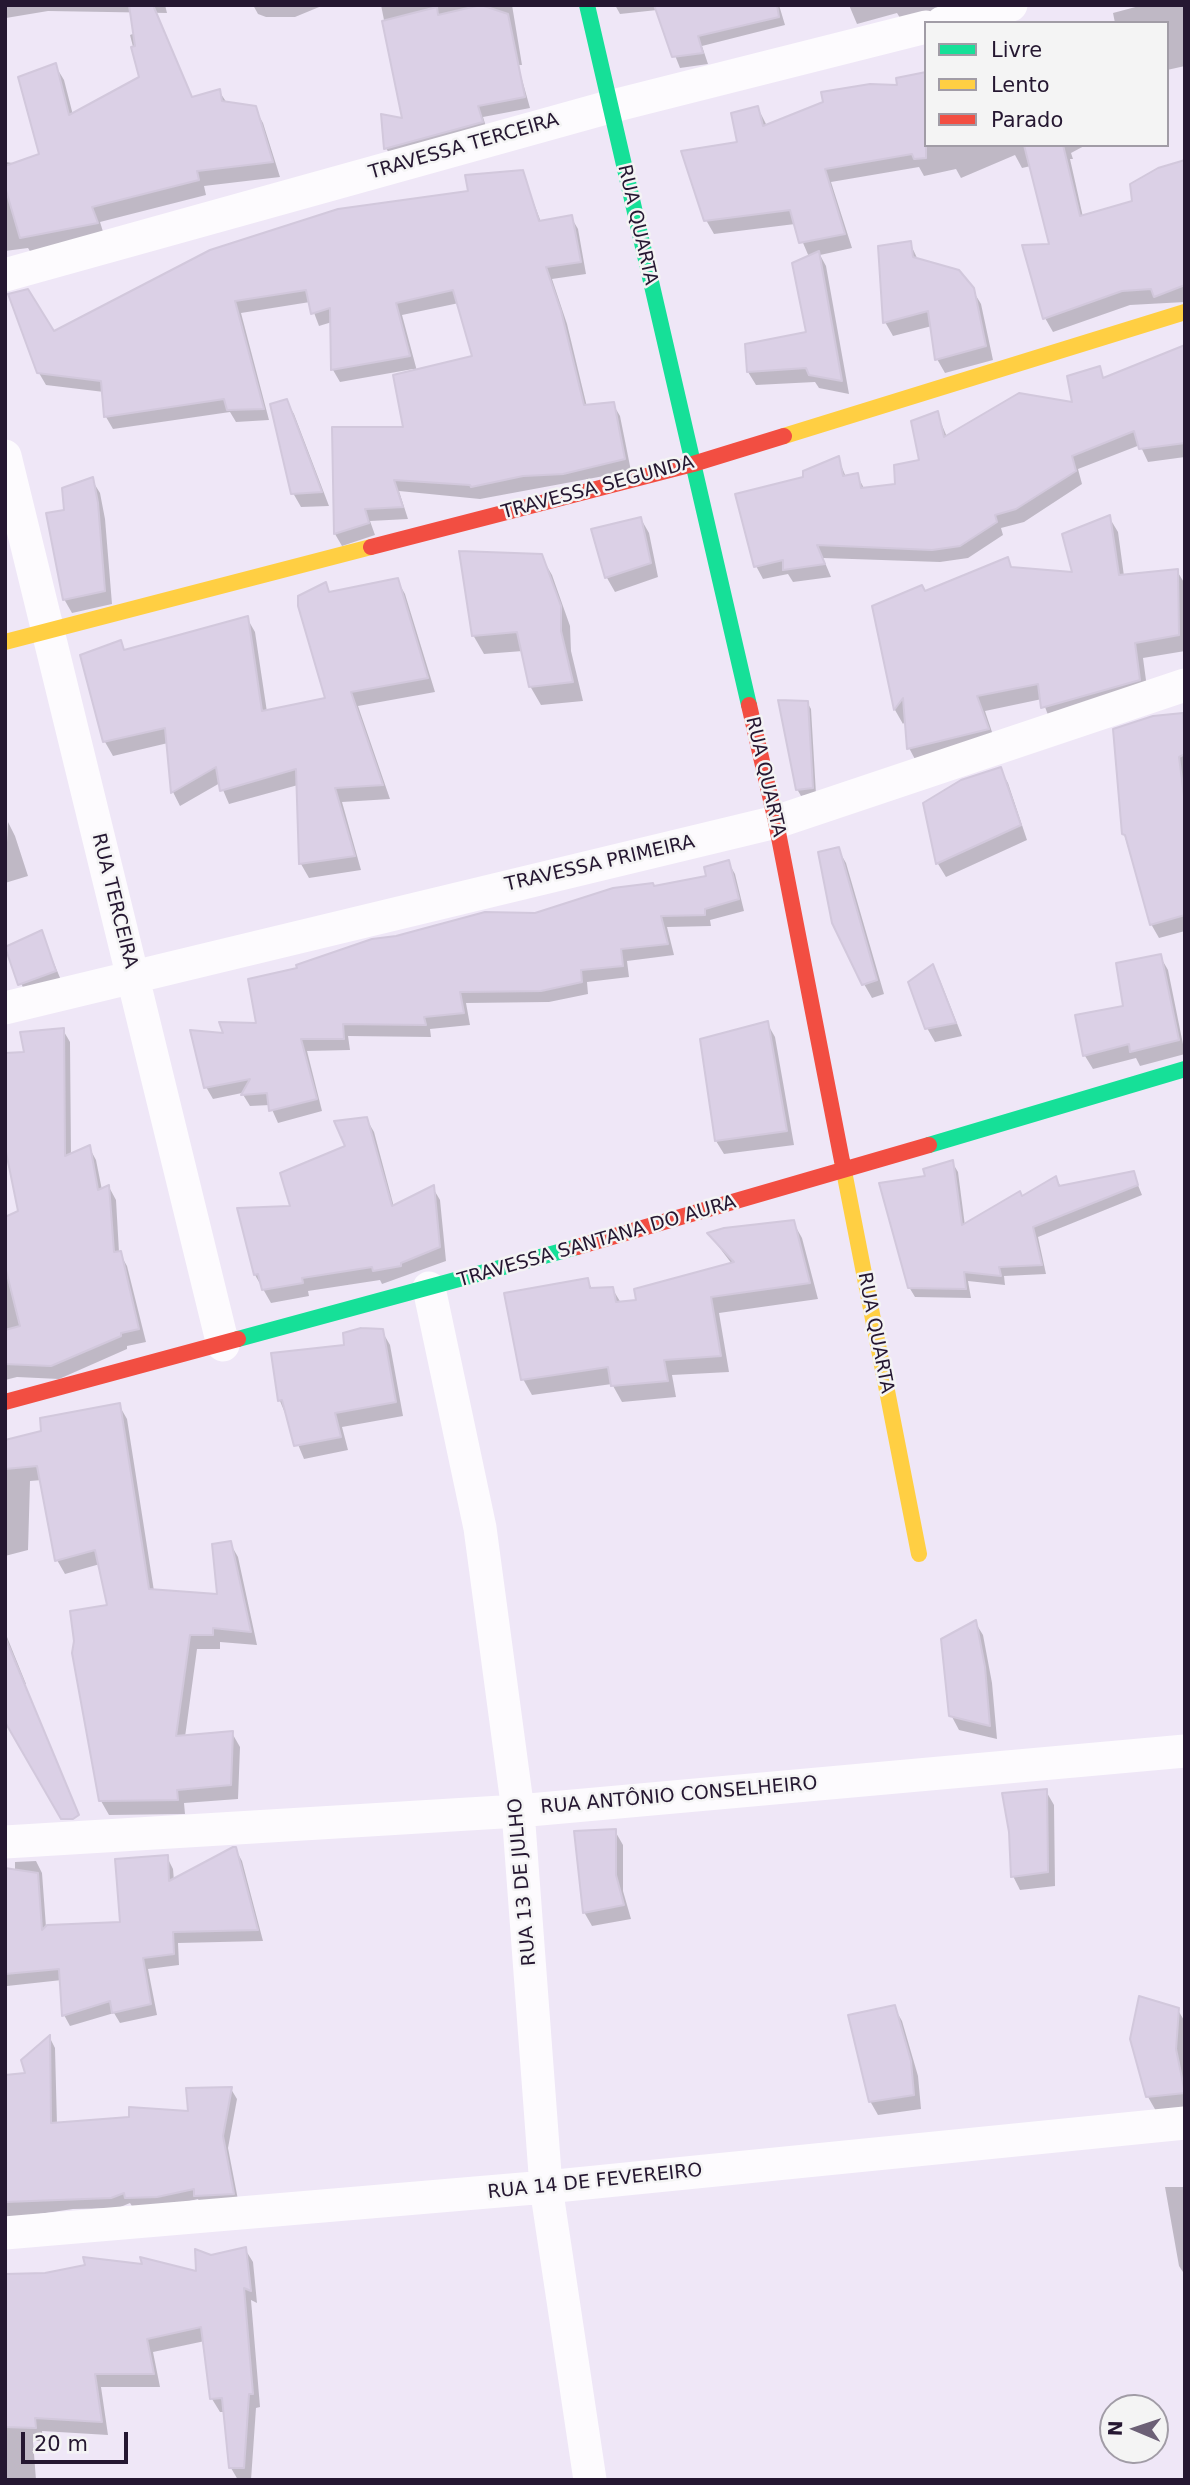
<!DOCTYPE html>
<html>
<head>
<meta charset="utf-8">
<style>
  body { margin:0 }
  #map { position:relative; width:1190px; height:2485px; overflow:hidden; background:#efe7f7; font-family:"DejaVu Sans",sans-serif }
  canvas { display:block }
  .frame { position:absolute; inset:0; border:7px solid #251731; pointer-events:none }
  .legend { position:absolute; left:924px; top:21px; width:245px; height:126px; box-sizing:border-box; background:#f4f4f4; border:2px solid #a19ca6; margin:0; padding:9px 12px; list-style:none; font-size:21px; color:#251731 }
  .legend li { display:flex; align-items:center; gap:14px; height:35px }
  .legend b { width:35px; border:2px solid #a19ca6 }
  .north { position:absolute; left:1099px; top:2394px; width:70px; height:70px; box-sizing:border-box; background:#f4f4f4; border:2px solid #a19ca6; border-radius:50%; rotate:272deg; font-size:19px; font-weight:700; line-height:28px; text-align:center; color:#251731 }
  .north::after { content:''; display:block; margin:auto; width:24px; height:32px; background:#6c6076; clip-path:polygon(50% 0,100% 100%,50% 72%,0 100%) }
  .scale { position:absolute; left:21px; top:2432px; width:107px; height:32px; box-sizing:border-box; border:4px solid #251731; border-top:0; padding-left:9px; font-size:21px; line-height:24px; white-space:nowrap; color:#251731; -webkit-text-stroke:5px #f4f4f4; paint-order:stroke }
</style>
</head>
<body>
<div id="map">
<canvas width="1190" height="2485"></canvas>
<div class="frame"></div>
<ul class="legend">
<li><b style="height:9px;background:#16e098"></b>Livre</li>
<li><b style="height:9px;background:#ffcf43"></b>Lento</li>
<li><b style="height:9px;background:#f24e42"></b>Parado</li>
</ul>
<div class="north">N</div>
<div class="scale">20 m</div>
</div>
<script>
const context = document.querySelector('canvas').getContext('2d');
context.lineJoin = 'round';
function paint(path, color) { context.fillStyle = color; context.fill(path, 'evenodd'); }
const shape = rows => new Path2D(rows.map(r => 'M' + r).join(''));
function stroke(path, color, width, dash) { context.strokeStyle = color; context.lineWidth = width; context.lineCap = dash ? 'butt' : 'round'; context.setLineDash(dash || []); context.stroke(path); }
function drawText(font, color, halo, rows, align = 'center') {
  context.font = font + ' "DejaVu Sans",sans-serif'; context.lineWidth = 5; context.setLineDash([]); context.textBaseline = 'middle'; context.strokeStyle = halo; context.fillStyle = color; for (const [text, x, y, turn = 0] of rows) {
    context.save(); context.translate(x, y); context.rotate((+turn || 0) * Math.PI / 180); context.textAlign = isNaN(turn) ? turn : align; if (halo) context.strokeText(text, 0, 0); context.fillText(text, 0, 0); context.restore();
  }
}
paint(shape([
  [5,5,165,5,167,13,48,11,6,18,6,22,5,22],
  [253,5,324,5,295,17,266,17,258,14],
  [381,5,512,5,522,65,518,65,530,108,483,117,488,133,392,159,386,148,404,120],
  [615,5,779,5,785,25,702,46,708,64,680,68,657,10,620,14],
  [849,5,989,5,905,26,897,13,857,24],
  [1143,5,1185,5,1185,66,1167,70,1167,23,1115,23,1113,13],
  [159,24,193,99,219,91,227,103,254,107,263,123,280,177,204,186,206,195,100,222,105,238,31,253,28,248,5,251,5,162,44,167,55,65,64,80,73,115,141,78,130,35],
  [758,108,767,126,926,145,1086,145,1071,153,1073,159,1070,159,1083,217,1134,203,1185,170,1185,302,1130,305,1053,332,1045,318,1051,245,1031,166,1022,168,1015,155,961,178,956,169,924,176,919,167,831,182,852,248,820,255,826,266,849,394,819,388,815,382,756,385,748,372,808,334,809,257,795,224,714,234,706,220],
  [522,172,541,222,571,217,578,229,586,274,552,279,567,324,587,407,613,404,620,416,631,471,480,499,399,491,408,519,370,521,375,535,342,546,335,534,334,428,405,429,414,372,413,369,340,382,333,370,332,322,319,326,310,302,241,313,269,420,236,422,230,412,113,429,106,417,104,392,46,385,39,373,53,334],
  [459,303,474,358,417,371,402,315],
  [910,243,918,260,972,289,981,304,993,360,945,373,937,359,932,326,893,336,885,322],
  [1185,349,1185,457,1148,462,1140,445,1078,469,1082,484,1024,522,1001,528,1003,535,968,558,940,562,823,558,831,577,793,582,788,574,763,579,756,566,838,458,846,477,857,475,865,490,897,486,921,461,937,413,947,437,1074,404],
  [286,401,294,414,329,506,301,507,293,493],
  [92,480,100,493,105,519,112,604,72,613,64,599,66,511],
  [1109,517,1118,532,1124,576,1177,571,1185,584,1185,651,1143,658,1148,695,1051,723,1042,699,985,711,996,744,917,763,909,748,907,719,903,724,895,710,874,607,925,593,1007,559,1013,569,1074,574],
  [641,519,649,533,658,577,615,592,607,578,593,531],
  [541,556,552,575,570,626,571,651,583,701,541,705,530,686,523,651,484,654,473,635],
  [397,580,405,594,435,692,358,706,390,799,342,802,361,870,309,878,301,864,298,785,229,804,220,783,180,806,173,792,168,743,113,756,105,742,82,656,121,643,125,651,247,618,255,632,267,712,327,700,325,584,331,594],
  [807,702,811,709,816,794,801,796,797,789],
  [1182,714,1185,719,1185,931,1159,938,1151,924,1124,834],
  [1000,769,1008,783,1027,840,946,877,938,864,925,804],
  [8,822,15,836,28,876,5,883],
  [838,849,846,863,884,994,872,998,864,984],
  [728,862,735,874,744,911,710,920,711,926,667,927,674,955,627,961,629,977,587,982,588,994,549,1002,466,1003,470,1025,430,1029,431,1037,348,1036,350,1050,307,1051,322,1111,278,1123,270,1105,250,1106,242,1093,213,1099,206,1087,226,1035,535,915,708,877],
  [41,932,63,985,27,996,5,949],
  [1160,956,1168,970,1185,1054,1140,1066,1136,1058,1093,1069,1085,1056,1125,1007],
  [932,967,940,980,962,1036,935,1042,927,1028],
  [767,1023,775,1037,794,1145,724,1154,716,1141],
  [63,1030,70,1042,71,1155,89,1147,96,1160,102,1190,109,1187,116,1200,119,1252,127,1266,146,1342,127,1346,127,1349,59,1379,17,1377,5,1380,5,1219,20,1212,9,1155,5,1156,5,1055,26,1053],
  [366,1118,374,1132,394,1207,433,1188,440,1200,446,1261,382,1284,380,1280,308,1291,309,1296,271,1303,255,1275,292,1207,347,1147],
  [952,1162,958,1172,965,1226,1056,1178,1061,1187,1133,1173,1142,1195,1038,1237,1046,1274,1004,1276,1005,1285,968,1281,971,1298,915,1297,909,1287,927,1178],
  [793,1222,802,1238,818,1299,719,1313,729,1372,672,1375,676,1397,622,1402,612,1384,532,1395,523,1379,587,1280,593,1290,612,1288,621,1303,638,1301,732,1264,709,1234],
  [382,1331,390,1345,403,1416,342,1427,348,1450,304,1459,280,1401,273,1354,346,1347],
  [119,1405,127,1419,154,1591,219,1596,230,1543,238,1557,257,1645,220,1642,220,1649,197,1649,185,1737,232,1733,240,1747,238,1799,184,1803,185,1814,109,1815,101,1801,109,1607,100,1564,65,1574,57,1560,42,1480,30,1481,28,1550,5,1556,5,1442,43,1433],
  [975,1622,983,1635,992,1683,997,1739,959,1730,951,1715],
  [5,1634,7,1637,26,1684,5,1688],
  [1046,1791,1054,1805,1055,1886,1020,1890,1013,1876],
  [615,1831,623,1845,623,1891,631,1919,592,1926,584,1912],
  [236,1850,242,1861,263,1941,178,1943,179,1965,148,1969,157,2015,120,2023,114,2013,70,2026,64,2015,62,1980,7,1986,5,2009,5,1886,15,1890,15,1862,36,1861,42,1873,46,1927,121,1924,167,1857,173,1869,174,1881],
  [894,2007,902,2021,918,2076,921,2109,878,2115,870,2101],
  [1178,2010,1185,2022,1185,2108,1156,2111,1148,2097],
  [50,2038,55,2048,57,2125,189,2113,231,2089,237,2099,228,2148,239,2205,202,2206,198,2199,164,2207,133,2208,130,2203,118,2208,73,2209,5,2219,5,2136],
  [1165,2187,1185,2187,1185,2275,1179,2266],
  [245,2249,253,2262,257,2303,251,2300,260,2407,256,2408,251,2480,238,2480,231,2468,225,2412,220,2412,212,2399,205,2341,153,2352,160,2387,101,2387,108,2435,42,2431,43,2441,33,2441,36,2480,5,2480,5,2276,198,2274,211,2257]
]), '#0003');
const building = shape([
  [129,5,153,5,192,97,220,89,222,101,256,106,273,162,197,171,199,180,92,207,98,223,20,238,5,187,5,166,39,154,18,77,56,63,69,115,139,77,131,47,135,46,129,5],
  [481,5,508,14,525,97,478,106,483,122,384,149,381,114,402,118,382,21,437,7,438,15,481,5],
  [654,5,777,5,779,17,698,36,703,53,672,57,654,5],
  [926,72,926,158,914,159,912,154,825,169,845,234,799,243,790,210,704,221,681,151,737,142,731,113,758,106,763,126,823,102,821,92,870,84,897,85,896,78,926,72],
  [1024,145,1063,145,1080,216,1132,201,1130,184,1158,168,1185,160,1185,285,1154,297,1151,289,1122,291,1043,319,1022,245,1049,244,1024,145],
  [523,170,539,221,572,215,581,262,546,267,561,311,584,405,614,402,625,459,563,474,523,476,471,487,470,485,394,480,403,507,365,509,369,523,334,534,332,427,403,427,393,375,472,356,453,290,396,303,410,356,331,370,330,308,311,314,306,290,235,301,264,409,227,410,224,399,104,417,101,381,37,373,8,294,28,289,54,331,210,250,338,209,468,191,465,175,523,170],
  [911,241,913,257,959,270,974,288,986,346,935,360,928,311,883,323,878,246,911,241],
  [819,251,842,381,809,375,806,368,747,372,745,344,806,332,792,263,819,251],
  [1185,345,1185,443,1139,449,1134,431,1072,456,1076,471,1016,509,995,515,997,522,960,546,932,550,817,545,825,564,783,570,783,560,754,567,735,494,803,477,803,471,839,456,843,476,858,473,861,488,895,484,894,465,919,460,911,421,938,411,944,437,1019,393,1072,402,1067,376,1100,366,1103,378,1185,345],
  [287,399,322,492,291,494,270,404,287,399],
  [93,477,98,503,105,591,63,600,46,513,64,510,62,488,93,477],
  [1110,515,1119,575,1178,569,1179,635,1135,643,1140,680,1041,708,1038,684,977,696,989,729,907,749,903,698,894,710,872,606,922,585,925,591,1008,557,1011,567,1072,572,1062,534,1110,515],
  [641,517,651,563,605,578,591,529,641,517],
  [459,551,542,554,561,606,561,631,573,682,529,687,517,632,472,636,459,551],
  [398,578,428,678,351,692,383,785,335,788,355,856,299,864,296,769,220,791,216,767,171,793,165,728,103,742,80,655,121,640,124,650,248,616,262,711,325,698,298,606,298,596,326,582,329,592,398,578],
  [778,700,808,701,813,788,796,790,778,700],
  [1183,713,1185,754,1179,757,1185,804,1185,915,1150,925,1125,835,1122,834,1113,729,1153,716,1183,713],
  [1001,767,1021,825,936,864,923,803,961,780,1001,767],
  [839,847,877,980,862,985,832,923,818,852,839,847],
  [729,860,739,899,705,909,705,915,661,916,668,944,621,949,623,966,581,970,582,982,541,991,460,992,464,1013,424,1017,426,1025,343,1024,344,1039,301,1039,317,1099,269,1111,267,1093,241,1095,250,1079,204,1088,190,1030,223,1033,219,1022,256,1023,248,979,297,968,296,965,372,939,396,936,485,912,535,913,613,888,653,883,654,886,706,876,704,867,729,860],
  [42,930,56,971,18,985,5,947,42,930],
  [1161,954,1179,1040,1130,1052,1129,1044,1083,1056,1075,1015,1123,1006,1116,963,1161,954],
  [933,964,956,1023,925,1029,908,982,933,964],
  [768,1021,787,1131,715,1141,700,1039,768,1021],
  [64,1028,65,1156,90,1145,98,1190,109,1185,114,1252,121,1251,139,1329,121,1333,121,1336,51,1366,5,1364,5,1330,20,1326,5,1266,5,1217,18,1211,5,1147,5,1053,24,1052,20,1032,64,1028],
  [367,1117,392,1206,434,1185,440,1247,401,1263,401,1266,373,1271,372,1267,302,1278,303,1283,262,1290,258,1274,254,1275,237,1208,290,1206,280,1173,345,1146,334,1121,367,1117],
  [953,1160,962,1225,1020,1191,1022,1196,1056,1176,1059,1186,1134,1171,1138,1185,1033,1227,1042,1265,999,1267,1001,1276,964,1272,966,1289,908,1288,879,1183,925,1176,923,1169,953,1160],
  [794,1220,810,1283,711,1297,721,1356,664,1360,668,1381,611,1386,608,1367,521,1380,504,1293,588,1278,590,1288,613,1287,616,1302,636,1300,634,1289,734,1262,707,1233,724,1228,794,1220],
  [361,1328,383,1329,396,1402,335,1413,341,1437,294,1446,282,1400,278,1401,271,1353,344,1345,343,1333,361,1328],
  [120,1403,149,1589,217,1594,212,1544,231,1541,251,1632,213,1628,213,1635,190,1635,176,1736,233,1731,231,1785,177,1790,178,1800,99,1801,72,1653,74,1641,70,1611,107,1605,95,1550,55,1561,37,1466,5,1469,5,1440,41,1431,40,1418,120,1403],
  [976,1620,985,1667,990,1726,949,1716,941,1639,976,1620],
  [5,1637,79,1815,73,1819,61,1819,5,1722,5,1637],
  [1047,1789,1048,1872,1011,1877,1009,1832,1002,1793,1047,1789],
  [616,1829,616,1875,624,1905,583,1913,574,1831,616,1829],
  [233,1847,236,1847,258,1930,173,1932,174,1954,143,1958,151,2004,112,2013,110,2001,62,2016,59,1969,5,1974,5,1868,38,1873,42,1930,47,1925,120,1922,115,1859,168,1855,169,1881,233,1847],
  [1139,1996,1179,2008,1176,2049,1185,2093,1146,2097,1130,2039,1139,1996],
  [895,2005,911,2061,914,2095,869,2102,848,2015,895,2005],
  [50,2035,51,2123,129,2117,129,2107,188,2111,186,2088,232,2087,223,2136,234,2194,194,2196,194,2189,157,2197,125,2198,124,2193,111,2198,5,2202,5,2075,25,2073,21,2060,50,2035],
  [246,2247,251,2291,244,2288,253,2394,249,2394,244,2468,229,2468,222,2398,210,2399,201,2327,147,2339,154,2374,95,2374,102,2422,35,2418,36,2428,5,2427,5,2274,45,2273,85,2265,83,2257,142,2264,140,2257,196,2271,195,2249,211,2255,246,2247]
]);
paint(building, '#dbd0e6');
stroke(building, '#d2c8dc', 2);
stroke(shape([
  [942,23,1011,5],
  [5,275,609,107,926,27],
  [5,456,223,1345],
  [5,1008,776,822,1185,685],
  [429,1288,480,1528,518,1811,546,2187,590,2480],
  [5,1842,518,1811,1185,1751],
  [5,2233,546,2187,1185,2123]
]), '#fdfbfe', 33);
stroke(shape([
  [587,5,749,705],
  [929,1145,1185,1069],
  [238,1339,577,1247]
]), '#16e098', 16);
stroke(shape([
  [784,436,1185,312],
  [5,642,371,547],
  [842,1161,919,1554]
]), '#ffcf43', 16);
stroke(shape([
  [371,547,693,464,784,436],
  [749,705,776,822,842,1161],
  [577,1247,929,1145],
  [5,1402,238,1339]
]), '#f24e42', 16);
drawText('19px', '#251731', '#f4f4f4', [
  ["TRAVESSA TERCEIRA",464,147,-16],
  ["RUA QUARTA",637,225,77],
  ["TRAVESSA SEGUNDA",598,488,-15],
  ["RUA QUARTA",765,777,77],
  ["TRAVESSA PRIMEIRA",600,864,-13],
  ["RUA TERCEIRA",114,901,76],
  ["TRAVESSA SANTANA DO AURA",597,1242,-16],
  ["RUA QUARTA",875,1333,79],
  ["RUA ANTÔNIO CONSELHEIRO",679,1796,-5],
  ["RUA 13 DE JULHO",523,1882,-95],
  ["RUA 14 DE FEVEREIRO",595,2182,-6]
]);
</script>
</body>
</html>
